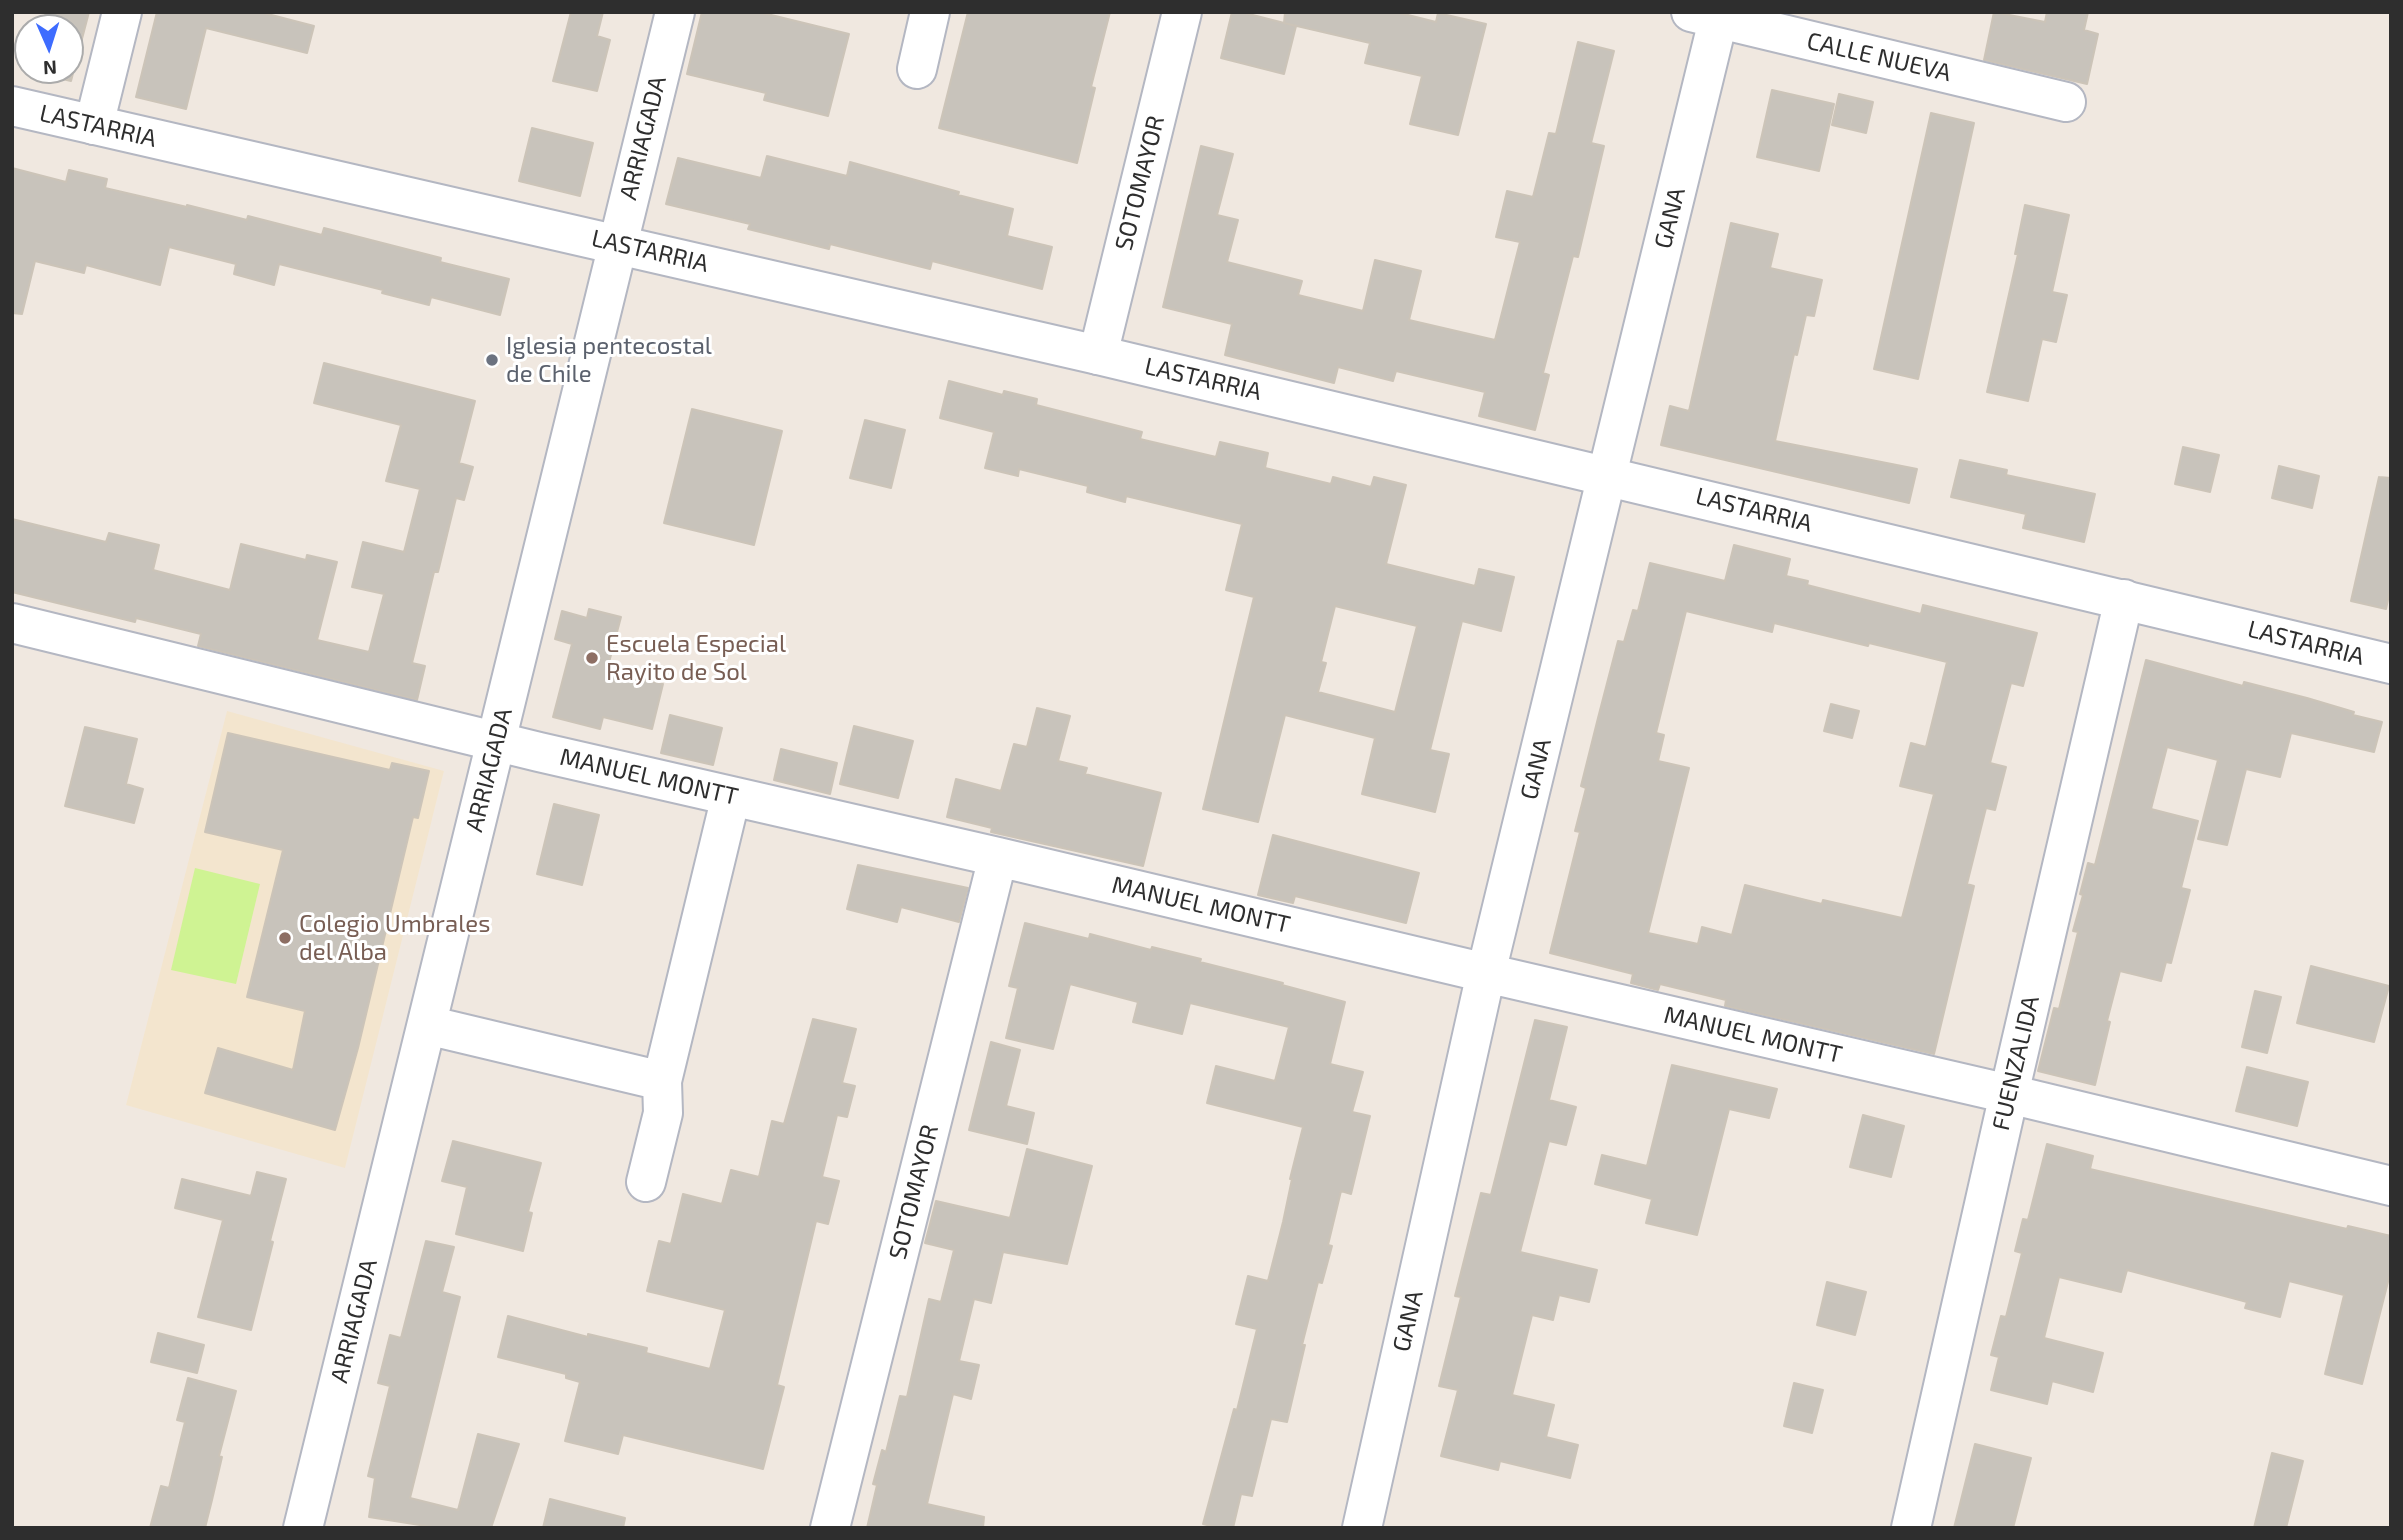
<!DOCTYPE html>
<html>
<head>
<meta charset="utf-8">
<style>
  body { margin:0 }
  #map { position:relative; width:2403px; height:1540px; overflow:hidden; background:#f0e8e0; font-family:"Exo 2",sans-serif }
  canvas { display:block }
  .frame { position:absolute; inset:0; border:14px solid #2e2e2e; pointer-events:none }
  .north { position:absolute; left:14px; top:14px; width:70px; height:70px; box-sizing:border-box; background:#fff; border:2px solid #ababab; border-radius:50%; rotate:177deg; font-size:19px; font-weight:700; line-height:28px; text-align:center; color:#2e2e2e }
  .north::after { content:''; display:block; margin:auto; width:24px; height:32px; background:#3e6cff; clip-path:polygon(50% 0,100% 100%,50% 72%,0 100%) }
</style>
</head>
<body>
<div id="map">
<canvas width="2403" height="1540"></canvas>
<div class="frame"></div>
<div class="north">N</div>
</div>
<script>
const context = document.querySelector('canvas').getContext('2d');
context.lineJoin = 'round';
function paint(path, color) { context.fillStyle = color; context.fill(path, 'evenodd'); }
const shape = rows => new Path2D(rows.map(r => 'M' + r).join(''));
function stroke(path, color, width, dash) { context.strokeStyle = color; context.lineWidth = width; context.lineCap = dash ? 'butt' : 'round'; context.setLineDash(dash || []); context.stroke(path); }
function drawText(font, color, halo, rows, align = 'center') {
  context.font = font + ' "Exo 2",sans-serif'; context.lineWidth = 6; context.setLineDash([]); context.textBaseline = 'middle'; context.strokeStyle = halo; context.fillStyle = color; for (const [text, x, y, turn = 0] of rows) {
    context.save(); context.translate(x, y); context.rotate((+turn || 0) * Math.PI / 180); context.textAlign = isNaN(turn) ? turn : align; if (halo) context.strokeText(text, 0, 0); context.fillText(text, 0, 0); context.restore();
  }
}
paint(shape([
  [227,711,444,771,345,1168,126,1105]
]), '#f3e5ce');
paint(shape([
  [195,868,260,884,236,984,171,970]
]), '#cff393');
const building = shape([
  [46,12,89,12,71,81,31,72,70,70,70,28,42,28,46,12],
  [157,12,260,12,314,26,307,53,206,28,186,109,136,97,157,12],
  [571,12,603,12,597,36,610,40,597,91,553,81,571,12],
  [702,12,759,12,849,34,828,116,764,100,766,93,687,74,702,12],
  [968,12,1110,12,1091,87,1095,88,1077,163,939,128,968,12],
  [1232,12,1241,12,1296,26,1284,74,1221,58,1232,12],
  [1285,12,1396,12,1436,22,1438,13,1486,24,1458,135,1410,124,1422,76,1365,63,1370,43,1284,23,1285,12],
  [1994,12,2045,22,2047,12,2088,12,2084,30,2098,34,2087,84,1984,60,1994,12],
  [1578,42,1614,51,1591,143,1604,146,1578,257,1573,256,1543,373,1549,375,1535,430,1479,416,1485,392,1396,371,1393,381,1338,367,1334,383,1225,355,1232,324,1163,307,1201,146,1233,154,1217,215,1238,220,1227,262,1302,281,1298,295,1363,311,1375,260,1421,271,1409,320,1495,340,1520,242,1496,237,1507,191,1533,197,1549,133,1556,134,1578,42],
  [1772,90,1834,104,1819,171,1757,157,1772,90],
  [1839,94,1873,102,1866,133,1832,125,1839,94],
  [1931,113,1974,123,1918,379,1874,369,1931,113],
  [532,128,593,143,580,196,519,181,532,128],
  [767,156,847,176,850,162,959,192,958,195,1013,209,1007,236,1052,247,1042,289,932,261,930,269,830,244,829,249,748,229,750,224,666,204,678,158,761,178,767,156],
  [12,168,66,182,69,170,107,179,105,188,187,207,187,205,247,220,248,216,322,235,324,228,441,258,440,262,509,279,500,315,431,297,429,305,382,293,383,290,279,264,274,285,234,274,236,264,169,247,160,285,86,265,84,273,35,261,22,314,12,313,12,168],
  [2025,205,2069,215,2052,292,2067,295,2056,342,2042,339,2028,401,1987,392,2018,254,2015,254,2025,205],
  [1731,223,1778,234,1770,268,1822,280,1814,316,1806,315,1797,355,1794,354,1775,441,1917,469,1909,503,1661,445,1670,406,1689,411,1731,223],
  [324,363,475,401,459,463,473,467,464,500,456,498,438,572,434,572,412,663,425,666,417,700,198,646,201,634,136,618,135,622,12,592,12,519,106,542,109,533,159,545,153,570,230,590,241,544,306,560,307,555,337,562,317,640,369,652,384,594,352,587,363,542,404,552,420,489,386,481,401,425,314,403,324,363],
  [949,381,1003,395,1004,391,1037,399,1036,405,1142,432,1140,439,1216,457,1220,442,1268,453,1265,468,1331,484,1333,477,1371,487,1374,477,1406,485,1386,564,1475,586,1479,569,1514,577,1501,631,1462,621,1430,750,1449,754,1435,812,1362,794,1375,738,1285,715,1258,822,1203,809,1254,597,1226,590,1242,524,1126,496,1125,502,1087,492,1088,486,1019,469,1018,476,985,468,994,432,940,418,949,381],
  [1335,606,1417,626,1395,712,1318,692,1326,663,1321,662,1335,606],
  [692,409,782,431,754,545,664,523,692,409],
  [865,420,905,430,891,488,850,478,865,420],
  [2183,447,2219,455,2210,492,2175,484,2183,447],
  [1960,460,2007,470,2006,475,2095,494,2084,542,2023,528,2026,514,1951,497,1960,460],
  [2279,466,2319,476,2312,508,2272,498,2279,466],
  [2379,477,2391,478,2391,586,2386,609,2351,601,2379,477],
  [1734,545,1790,559,1786,576,1808,581,1807,585,1921,614,1923,605,2037,633,2023,686,2011,683,1990,763,2006,767,1995,810,1986,808,1967,884,1974,886,1934,1054,1725,1006,1726,1000,1660,984,1658,990,1631,983,1633,974,1550,953,1580,832,1575,831,1586,788,1581,786,1598,718,1618,641,1624,642,1633,610,1638,611,1650,563,1725,581,1734,545],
  [1686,611,1772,632,1774,623,1868,646,1869,643,1947,662,1926,747,1911,743,1900,786,1934,794,1902,918,1823,900,1822,904,1745,885,1732,935,1702,927,1698,944,1648,933,1689,768,1658,761,1664,735,1656,733,1686,611],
  [589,609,621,617,607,670,663,684,652,729,603,717,600,729,553,717,572,644,555,639,562,611,587,618,589,609],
  [2146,660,2243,686,2244,682,2307,698,2354,712,2353,715,2382,722,2374,752,2291,733,2280,777,2246,769,2227,845,2198,839,2218,760,2167,747,2151,809,2198,821,2181,888,2190,890,2171,963,2166,962,2161,981,2120,971,2107,1021,2110,1022,2095,1085,2038,1071,2054,1008,2059,1009,2078,932,2073,931,2083,895,2080,894,2088,863,2095,865,2146,660],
  [1831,704,1859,711,1852,738,1824,731,1831,704],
  [1037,708,1070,716,1058,761,1087,768,1085,774,1161,793,1143,866,991,832,992,828,947,817,956,779,1001,791,1014,744,1027,747,1037,708],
  [670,715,722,728,713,765,661,753,670,715],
  [854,726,913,741,898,798,840,784,854,726],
  [85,727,137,739,126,784,143,789,134,823,65,806,85,727],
  [228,733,390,770,392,763,429,771,418,818,413,817,358,1048,335,1130,205,1093,218,1048,293,1070,305,1011,247,997,283,850,205,832,228,733],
  [781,749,837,763,830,794,774,780,781,749],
  [554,804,599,815,582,885,537,874,554,804],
  [1273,835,1419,873,1406,923,1295,896,1293,903,1258,895,1273,835],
  [858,865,968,888,959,922,901,907,897,922,847,909,858,865],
  [1025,923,1089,939,1090,934,1151,950,1152,947,1201,959,1200,962,1283,983,1282,985,1345,1002,1330,1064,1363,1072,1352,1112,1370,1116,1351,1194,1341,1191,1328,1245,1332,1246,1322,1283,1318,1282,1302,1345,1305,1345,1287,1422,1271,1419,1252,1496,1241,1494,1233,1528,1219,1528,1203,1524,1234,1409,1237,1410,1257,1329,1236,1324,1248,1276,1268,1281,1283,1222,1292,1179,1290,1179,1303,1127,1207,1103,1216,1066,1275,1081,1289,1027,1190,1003,1182,1034,1133,1022,1138,1002,1070,984,1053,1049,1006,1038,1018,988,1009,986,1025,923],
  [2311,966,2389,986,2374,1042,2297,1023,2311,966],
  [2255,991,2281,997,2267,1053,2242,1047,2255,991],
  [813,1019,856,1029,842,1083,855,1086,847,1117,837,1115,822,1177,839,1181,828,1224,816,1221,777,1385,784,1387,763,1469,623,1435,618,1454,565,1441,580,1382,566,1378,566,1374,498,1357,508,1316,588,1337,588,1334,647,1348,646,1353,710,1369,725,1310,647,1291,659,1241,671,1244,683,1194,722,1204,731,1170,759,1177,772,1121,784,1124,813,1019],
  [1535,1020,1567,1027,1549,1100,1576,1107,1566,1145,1549,1141,1520,1252,1597,1270,1589,1302,1559,1295,1553,1320,1532,1315,1512,1395,1554,1405,1546,1437,1578,1445,1570,1478,1500,1461,1498,1470,1441,1456,1458,1390,1439,1386,1461,1297,1455,1296,1481,1193,1491,1195,1535,1020],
  [991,1042,1020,1050,1006,1106,1034,1113,1027,1144,969,1130,991,1042],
  [1672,1065,1777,1089,1769,1118,1729,1109,1697,1235,1646,1223,1652,1199,1595,1184,1602,1155,1647,1166,1672,1065],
  [2247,1067,2308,1082,2297,1126,2236,1111,2247,1067],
  [1863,1115,1904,1126,1891,1177,1850,1167,1863,1115],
  [453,1141,541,1163,528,1212,532,1213,523,1251,456,1234,467,1187,442,1181,453,1141],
  [2047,1144,2093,1156,2090,1169,2347,1229,2348,1226,2391,1236,2391,1270,2362,1384,2325,1374,2344,1295,2289,1281,2280,1317,2245,1308,2247,1302,2127,1270,2121,1292,2059,1277,2044,1338,2103,1353,2093,1392,2052,1381,2047,1404,1991,1390,1999,1357,1991,1355,2001,1316,2006,1317,2022,1253,2015,1251,2023,1219,2028,1220,2047,1144],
  [1027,1149,1092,1166,1067,1264,1003,1252,991,1303,974,1299,959,1361,979,1365,971,1399,953,1394,927,1504,984,1517,983,1528,867,1528,877,1485,873,1484,882,1450,886,1452,900,1396,907,1397,929,1299,941,1302,954,1250,925,1243,936,1201,1010,1218,1027,1149],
  [257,1172,286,1179,270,1241,273,1242,251,1330,198,1317,223,1220,175,1208,182,1179,251,1196,257,1172],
  [426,1241,454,1247,442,1292,460,1297,410,1498,458,1510,478,1434,519,1444,491,1528,439,1528,369,1517,375,1478,368,1476,390,1386,378,1383,390,1335,401,1338,426,1241],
  [1827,1282,1866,1292,1855,1335,1817,1325,1827,1282],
  [158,1333,204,1345,197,1373,151,1362,158,1333],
  [188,1378,236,1391,219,1456,222,1457,212,1500,205,1528,150,1528,161,1486,169,1488,185,1422,177,1420,188,1378],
  [1794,1383,1823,1390,1812,1433,1784,1426,1794,1383],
  [1975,1444,2031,1458,2013,1528,1954,1528,1975,1444],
  [2272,1453,2303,1461,2286,1528,2254,1528,2272,1453],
  [550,1499,625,1518,623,1528,543,1528,550,1499]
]);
paint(building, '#c8c3bb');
stroke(building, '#ccc4b8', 2);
const minor = shape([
  [1691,12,2066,102],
  [917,69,930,12],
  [94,125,122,12],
  [12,623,539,752,998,857,1486,973,2009,1094,2391,1186],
  [427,1025,662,1081,731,796],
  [646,1182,663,1113,662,1081],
  [303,1528,675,12],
  [830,1528,998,857],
  [1362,1528,1486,973,1607,475],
  [1911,1528,2009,1094,2124,599]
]);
const tertiary = shape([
  [1098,355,1182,12],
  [1607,475,1720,12]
]);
const secondary = shape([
  [12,106,1098,355,2391,664]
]);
stroke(minor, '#b4b7c2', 42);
stroke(tertiary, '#b4b7c2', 42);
stroke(secondary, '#b4b7c2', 42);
stroke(minor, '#fff', 38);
stroke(tertiary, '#fff', 38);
stroke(secondary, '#fff', 38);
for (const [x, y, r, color] of [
  [492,360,7,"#6b7280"],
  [592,658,7,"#8d6e63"],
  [285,938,7,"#8d6e63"]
]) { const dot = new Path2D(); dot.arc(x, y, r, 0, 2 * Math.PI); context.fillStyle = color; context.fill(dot); stroke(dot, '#fff', 2.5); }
drawText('24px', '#2e2e2e', '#fff', [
  ["CALLE NUEVA",1879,57,13],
  ["LASTARRIA",98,126,13],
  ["ARRIAGADA",643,138,-76],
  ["SOTOMAYOR",1140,183,-76],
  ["GANA",1670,218,-76],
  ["LASTARRIA",650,251,13],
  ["LASTARRIA",1203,379,13],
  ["LASTARRIA",1754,510,14],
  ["LASTARRIA",2306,643,14],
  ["GANA",1536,769,-76],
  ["ARRIAGADA",489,770,-76],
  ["MANUEL MONTT",649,777,13],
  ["MANUEL MONTT",1201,905,13],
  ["MANUEL MONTT",1753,1035,13],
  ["FUENZALIDA",2016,1063,-77],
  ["SOTOMAYOR",914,1192,-76],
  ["ARRIAGADA",354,1321,-76],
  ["GANA",1408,1321,-77]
]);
drawText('24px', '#5b616d', '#fff', [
  ["Iglesia pentecostal",506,346],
  ["de Chile",506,374]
], 'left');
drawText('24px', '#785e54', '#fff', [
  ["Escuela Especial",606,644],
  ["Rayito de Sol",606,672],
  ["Colegio Umbrales",299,924],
  ["del Alba",299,952]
], 'left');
</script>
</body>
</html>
